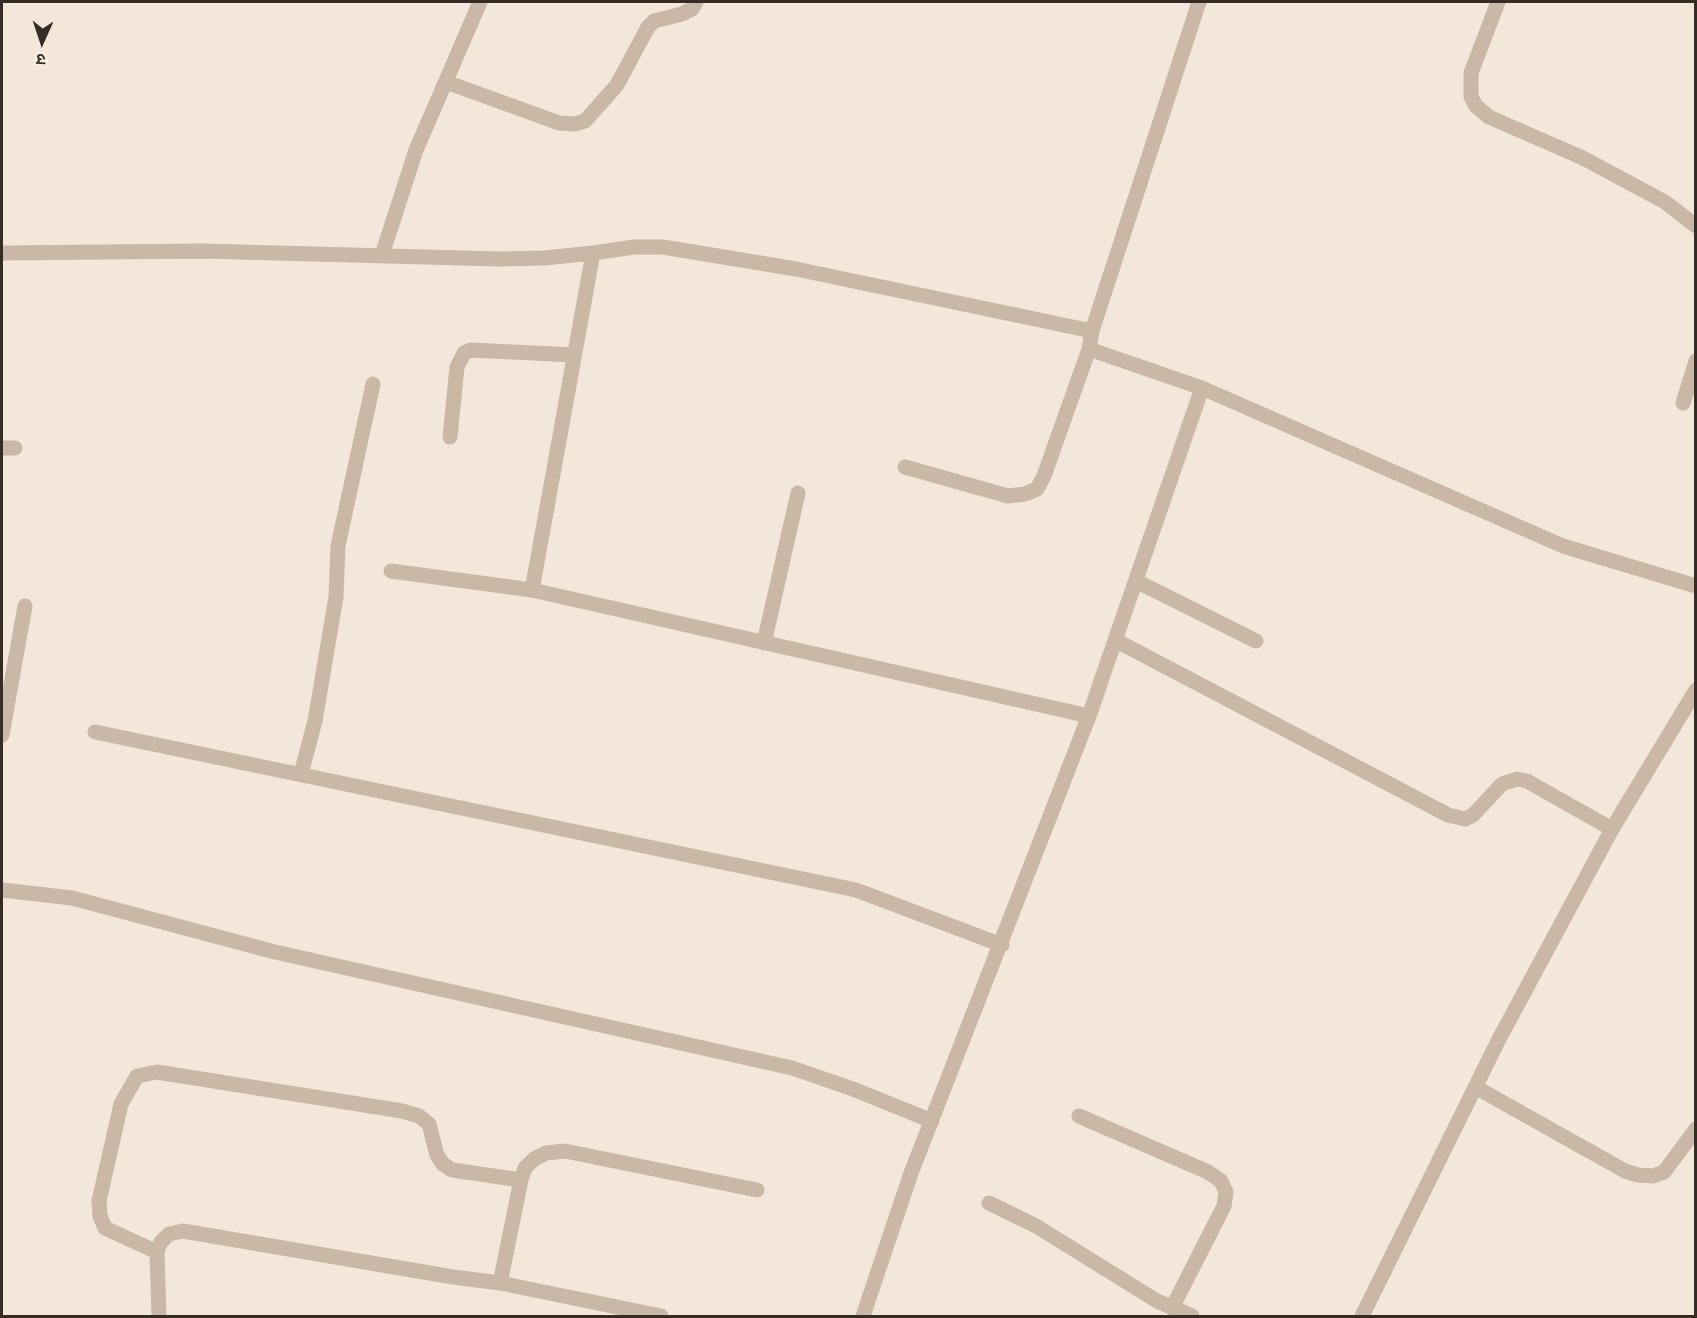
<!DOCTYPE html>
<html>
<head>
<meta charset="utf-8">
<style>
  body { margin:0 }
  #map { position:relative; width:1697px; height:1318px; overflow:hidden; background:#f2e7d9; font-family:"Asap Condensed","Noto Sans Devanagari",sans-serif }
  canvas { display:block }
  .frame { position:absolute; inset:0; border:3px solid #352c26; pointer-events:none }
  .north { position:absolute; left:12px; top:12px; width:60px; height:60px; -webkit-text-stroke:4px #f9f1e5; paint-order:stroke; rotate:183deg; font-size:16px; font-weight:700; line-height:24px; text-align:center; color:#352c26 }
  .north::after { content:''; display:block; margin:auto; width:21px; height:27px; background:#352c26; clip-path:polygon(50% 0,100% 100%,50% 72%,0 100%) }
</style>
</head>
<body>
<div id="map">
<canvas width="1697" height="1318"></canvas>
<div class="frame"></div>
<div class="north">उ</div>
</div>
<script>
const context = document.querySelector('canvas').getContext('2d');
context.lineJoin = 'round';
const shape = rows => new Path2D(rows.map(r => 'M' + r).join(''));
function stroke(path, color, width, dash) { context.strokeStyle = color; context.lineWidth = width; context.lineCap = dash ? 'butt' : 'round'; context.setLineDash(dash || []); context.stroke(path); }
stroke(shape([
  [1498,2,1471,73,1471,97,1476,106,1489,117,1583,158,1665,202,1696,226],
  [446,82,559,123,575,124,585,121,617,85,648,27,654,21,682,14,692,9,696,2],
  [2,253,202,251,500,259,544,258,593,253],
  [382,255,416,150,480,2],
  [1089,349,1202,388,1089,716],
  [1202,388,1563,546,1696,586],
  [1683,403,1696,361],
  [450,437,457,367,464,353,471,350,574,355],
  [2,448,15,448],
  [905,467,1008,496,1025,494,1037,489,1044,476,1089,349,1092,331,1199,2],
  [391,571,532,590],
  [1136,581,1256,641],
  [1115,640,1448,815,1465,819,1473,815,1502,784,1517,779,1527,781,1612,829],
  [764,643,798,493],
  [95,732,856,890,1002,945],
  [2,735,25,606],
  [301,774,315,721,336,597,338,546,373,384],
  [2,890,72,898,275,952,792,1068,853,1089,932,1121],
  [1477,1088,1625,1171,1638,1175,1653,1176,1664,1172,1696,1129],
  [1079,1116,1208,1172,1221,1181,1226,1192,1224,1206,1172,1308],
  [989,1203,1036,1226,1157,1301,1192,1316],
  [157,1252,105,1228,100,1216,99,1201,121,1104,137,1076,157,1072,402,1111,419,1116,429,1124,437,1155,443,1164,452,1170,521,1180],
  [500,1283,521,1180,525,1168,534,1159,546,1153,565,1151,757,1190],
  [159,1316,157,1252,161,1242,169,1234,183,1231,453,1277,500,1283,661,1316],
  [863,1316,911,1173,1089,716,532,590,593,253,634,247,663,247,796,269,1092,331],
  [1362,1316,1498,1041,1612,829,1696,690]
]), '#cab7a5', 15);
</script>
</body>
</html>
